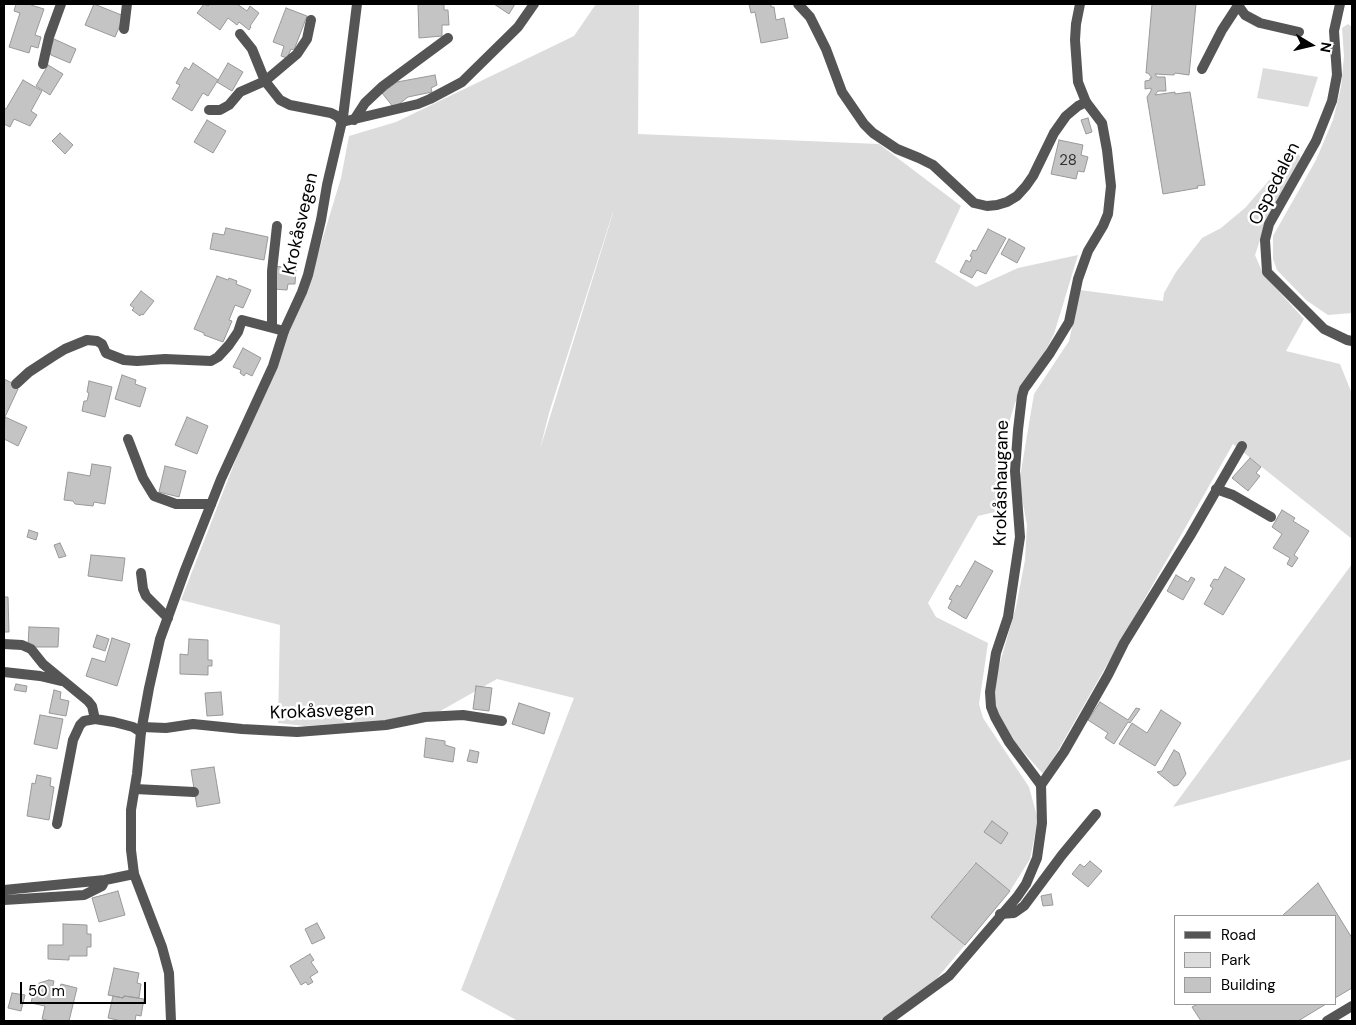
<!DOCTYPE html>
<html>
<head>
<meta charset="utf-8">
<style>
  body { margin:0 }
  #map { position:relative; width:1356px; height:1025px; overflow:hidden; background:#fff; font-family:"DM Sans",sans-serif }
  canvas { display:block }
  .frame { position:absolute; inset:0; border:5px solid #000; pointer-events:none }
  .legend { position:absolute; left:1174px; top:915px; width:162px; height:90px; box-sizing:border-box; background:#fff; border:1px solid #999; margin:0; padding:6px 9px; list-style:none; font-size:15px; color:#000 }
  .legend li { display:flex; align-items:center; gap:10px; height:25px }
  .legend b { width:25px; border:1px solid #999 }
  .north { position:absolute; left:1286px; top:20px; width:50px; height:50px; -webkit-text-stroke:4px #fff; paint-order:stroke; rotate:99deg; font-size:14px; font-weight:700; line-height:20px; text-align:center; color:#000 }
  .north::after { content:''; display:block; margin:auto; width:18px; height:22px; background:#000; clip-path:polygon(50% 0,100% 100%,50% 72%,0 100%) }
  .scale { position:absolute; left:20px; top:982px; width:126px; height:22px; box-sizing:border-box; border:2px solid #000; border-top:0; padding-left:6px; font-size:15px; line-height:18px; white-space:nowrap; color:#000; -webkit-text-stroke:4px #fff; paint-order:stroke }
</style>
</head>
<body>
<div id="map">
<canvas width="1356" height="1025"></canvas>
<div class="frame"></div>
<ul class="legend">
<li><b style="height:6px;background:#555"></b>Road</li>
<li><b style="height:14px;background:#dcdcdc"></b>Park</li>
<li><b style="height:14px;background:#c4c4c4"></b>Building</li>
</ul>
<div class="north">N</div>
<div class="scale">50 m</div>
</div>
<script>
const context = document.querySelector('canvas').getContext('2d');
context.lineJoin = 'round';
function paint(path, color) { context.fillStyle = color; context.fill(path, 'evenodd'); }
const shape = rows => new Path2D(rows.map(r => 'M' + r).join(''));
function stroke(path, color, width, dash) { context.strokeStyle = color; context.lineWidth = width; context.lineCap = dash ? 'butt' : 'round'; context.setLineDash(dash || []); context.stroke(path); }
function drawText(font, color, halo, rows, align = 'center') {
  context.font = font + ' "DM Sans",sans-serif'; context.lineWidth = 5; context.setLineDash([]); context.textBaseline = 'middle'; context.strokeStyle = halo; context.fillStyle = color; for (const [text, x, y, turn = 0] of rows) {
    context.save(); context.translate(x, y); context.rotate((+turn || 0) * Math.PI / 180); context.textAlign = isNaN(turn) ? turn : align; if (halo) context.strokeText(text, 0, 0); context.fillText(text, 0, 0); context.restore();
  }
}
paint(shape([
  [596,4,639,4,638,134,879,144,961,206,935,262,976,287,1018,268,1078,255,1054,334,1043,356,1015,403,1009,423,1007,447,1008,509,978,516,928,603,936,617,988,643,979,704,983,718,1029,787,1038,820,1030,859,1010,891,975,863,931,917,965,945,929,988,879,1021,518,1021,461,990,574,698,497,679,428,718,305,726,278,723,280,625,181,600,300,295,314,267,341,178,349,136,396,122,574,36],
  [613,212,613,213,540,449,549,413],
  [1348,24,1352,27,1352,313,1328,315,1306,300,1277,270,1273,259,1273,236,1316,160,1333,120,1341,87,1344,56,1342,28],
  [1263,68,1318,77,1308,107,1257,98],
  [1299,153,1300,158,1262,234,1255,255,1263,274,1304,319,1286,351,1340,364,1352,394,1352,539,1233,444,1044,775,1011,738,995,706,995,680,1016,607,1025,560,1027,525,1019,483,1034,394,1069,341,1080,290,1163,301,1164,293,1176,272,1202,238,1221,228,1245,208,1292,154],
  [1352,564,1352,759,1173,807]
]), '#dcdcdc');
const building = shape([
  [16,4,31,4,31,5,44,9,35,35,41,37,38,48,31,46,29,53,9,47,20,13,14,11,16,4],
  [94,4,124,16,115,37,85,25,94,4],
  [204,4,208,6,210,4,237,4,247,11,250,6,259,13,250,26,251,27,249,30,239,22,237,25,228,18,220,30,197,13,204,4],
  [418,4,444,4,444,10,448,10,449,25,442,25,442,36,419,38,418,4],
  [494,4,515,4,509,14,494,4],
  [749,4,771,4,771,7,774,7,776,20,784,18,788,38,761,43,755,12,751,13,749,4],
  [1152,4,1196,4,1189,75,1175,73,1174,75,1155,74,1157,77,1165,77,1166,91,1158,91,1155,95,1175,92,1175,94,1190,92,1205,185,1197,186,1198,188,1163,194,1147,97,1151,91,1151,88,1145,89,1145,81,1150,80,1150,78,1152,78,1148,73,1146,73,1152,4],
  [286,8,307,16,294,50,291,49,287,58,281,56,284,46,273,42,286,8],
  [54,39,76,49,70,63,51,55,49,51,54,39],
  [193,63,218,80,208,96,203,93,192,111,172,99,180,85,176,83,185,67,189,70,193,63],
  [228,63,243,72,232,91,217,82,228,63],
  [48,65,63,74,50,95,36,86,48,65],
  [435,75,437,85,431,88,432,92,408,97,394,108,382,93,397,82,435,75],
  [23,80,42,91,31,111,37,115,30,126,14,119,10,127,4,124,4,108,6,109,23,80],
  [1088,118,1092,132,1086,134,1081,120,1088,118],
  [207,120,226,131,213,153,194,142,207,120],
  [60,133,73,145,65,154,52,141,60,133],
  [1059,140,1083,145,1081,155,1088,157,1084,172,1078,171,1076,179,1051,174,1059,140],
  [226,228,268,237,264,260,210,249,213,233,224,235,226,228],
  [988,229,1006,238,986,274,977,270,972,278,960,272,966,260,970,262,972,257,970,256,973,250,976,251,988,229],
  [1009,239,1025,248,1017,263,1001,254,1009,239],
  [276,266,296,270,295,284,288,284,287,290,273,289,276,266],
  [217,276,228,280,229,278,237,281,236,284,251,290,243,308,235,305,229,320,232,321,223,342,204,335,204,333,194,329,217,276],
  [141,291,154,301,143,315,141,314,140,316,132,310,134,308,130,305,141,291],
  [243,348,261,358,252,376,246,373,244,376,240,373,241,370,233,367,243,348],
  [122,375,136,380,135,384,146,388,140,407,115,399,122,375],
  [4,379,16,385,14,387,18,389,4,419,4,379],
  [89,381,112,387,105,417,82,411,84,401,87,401,89,393,87,392,89,381],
  [5,417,27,427,18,446,4,439,5,417],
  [187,417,208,426,197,454,175,445,187,417],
  [1250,458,1261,467,1256,473,1260,476,1248,491,1232,478,1250,458],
  [92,464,111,467,105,504,94,502,93,506,75,504,73,501,64,500,68,472,90,476,92,464],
  [165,466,186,471,179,497,159,492,165,466],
  [1282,510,1295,518,1293,521,1309,531,1294,555,1298,558,1292,567,1287,564,1290,558,1273,548,1282,534,1272,527,1282,510],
  [29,530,38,533,36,540,27,537,29,530],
  [60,543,66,556,59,558,54,545,60,543],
  [91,555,125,558,122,581,88,576,91,555],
  [975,561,993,571,966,619,948,608,952,600,949,599,957,585,960,587,975,561],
  [1225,567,1245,579,1223,615,1204,604,1213,588,1210,586,1214,579,1218,580,1225,567],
  [1176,575,1188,582,1191,577,1195,579,1183,600,1167,591,1176,575],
  [4,597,8,597,9,632,4,632,4,597],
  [29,627,59,628,58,647,32,647,28,646,29,627],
  [97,635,109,639,105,651,93,647,97,635],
  [112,638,130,644,117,686,86,676,92,658,105,662,112,638],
  [189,639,208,640,208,660,212,660,212,666,208,666,208,675,180,674,180,654,188,655,189,639],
  [16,684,27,686,26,692,14,690,16,684],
  [476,686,492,688,489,711,473,709,476,686],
  [54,690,61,692,60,699,69,701,66,716,49,713,54,690],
  [221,692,223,715,207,716,205,693,221,692],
  [1100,702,1128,720,1136,708,1140,709,1130,723,1128,722,1114,744,1105,738,1108,733,1088,720,1100,702],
  [519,703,550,713,544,734,512,724,519,703],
  [1161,710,1181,723,1155,766,1119,744,1132,723,1147,733,1161,710],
  [40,715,63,719,57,749,34,744,40,715],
  [426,738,445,741,445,745,455,748,453,762,424,757,426,738],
  [470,750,479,752,477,763,467,761,470,750],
  [1174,750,1179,753,1186,774,1178,785,1174,786,1157,772,1162,771,1174,750],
  [214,767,220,803,197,807,191,770,214,767],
  [37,775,51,778,50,786,54,787,49,820,27,816,32,783,35,784,37,775],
  [992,821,1008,833,1001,844,984,832,992,821],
  [1090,861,1102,871,1088,887,1072,874,1080,864,1084,867,1090,861],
  [976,863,1010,891,965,945,931,917,976,863],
  [1318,883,1352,938,1352,988,1335,998,1335,916,1282,916,1318,883],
  [118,891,125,915,99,922,92,898,118,891],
  [1051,894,1053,905,1043,906,1041,896,1051,894],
  [317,923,325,938,312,944,305,929,317,923],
  [63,924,87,925,87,934,91,934,91,947,87,947,87,956,69,956,69,960,48,959,48,945,63,945,63,924],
  [310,954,314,960,311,962,318,972,310,977,313,982,308,985,306,982,301,985,290,966,310,954],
  [114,968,139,973,137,983,141,984,139,998,124,996,123,998,108,995,114,968],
  [49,980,54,981,52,990,59,992,61,984,77,988,69,1021,50,1021,42,1019,45,1006,31,1003,35,986,39,987,39,983,49,980],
  [12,993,25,995,21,1011,8,1008,12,993],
  [113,996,123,998,124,996,144,999,141,1016,136,1015,135,1021,122,1021,108,1018,113,996],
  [1198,1004,1326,1004,1298,1021,1201,1021,1192,1007,1198,1004]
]);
paint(building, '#c4c4c4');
stroke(building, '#999', 1);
stroke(shape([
  [798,4,810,17,826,49,842,92,864,124,873,133,897,149,919,158,933,165,974,203,987,206,997,205,1007,202,1017,196,1026,186,1033,176,1054,133,1066,116,1078,106,1086,102],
  [1340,4,1334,31,1337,75,1332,101,1316,141,1269,224,1265,240,1267,272,1324,329,1347,340,1352,341],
  [1238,5,1245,15,1260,23,1299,32],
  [124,29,127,4],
  [240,34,252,49,265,81,280,100,290,105,331,113,337,116,342,122,418,104,430,99,462,82,518,27,534,4],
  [43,64,49,37,61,4],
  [1202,69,1222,30,1239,4],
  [209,110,220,110,229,105,240,92,265,81,297,54,307,39,311,20],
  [354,120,365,103,383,86,448,38],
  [272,327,272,271,277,226],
  [16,384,29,372,52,357,65,349,87,340,97,341,102,344,106,353,124,360,137,361,165,359,211,361,218,357,229,345,238,332,242,320,284,331],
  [128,439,143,478,154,496,176,504,211,504],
  [1216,489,1233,495,1271,517],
  [141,573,143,589,146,596,168,618],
  [4,644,22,645,31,649,43,664,88,701,92,706,95,719],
  [4,672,40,676,61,681],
  [142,727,166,728,193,724,242,729,297,732,386,725,425,717,463,715,502,721],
  [1041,785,1064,752,1108,675,1124,643,1190,536,1242,446],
  [135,789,194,792],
  [57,824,73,740,80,725,84,721,95,719,114,722,133,727,141,732],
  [4,890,105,880,134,874],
  [4,900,84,895,102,886,105,880],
  [1000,914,1014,913,1024,906,1062,855,1096,814],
  [1327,1021,1352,1006]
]), '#555', 10);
stroke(shape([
  [171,1021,169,973,162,947,134,874,131,850,131,810,137,774,141,732,149,688,160,639,185,570,221,479,273,366,284,331,302,292,308,275,321,220,327,185,343,117,357,4],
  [887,1021,949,976,1017,897,1026,884,1037,858,1042,823,1041,785,1009,742,995,717,991,707,990,692,996,653,1008,617,1020,537,1015,471,1018,430,1022,396,1024,389,1050,353,1069,322,1078,279,1088,251,1103,226,1108,214,1111,186,1107,150,1102,123,1086,102,1078,82,1075,40,1076,24,1080,4]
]), '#555', 10);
drawText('15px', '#313131', null, [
  ["28",1068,161]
]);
drawText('18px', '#000', '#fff', [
  ["Ospedalen",1275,184,-63],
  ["Krokåsvegen",301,224,-77],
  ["Krokåshaugane",1002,483,-89],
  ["Krokåsvegen",322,712,-2]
]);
</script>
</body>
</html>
